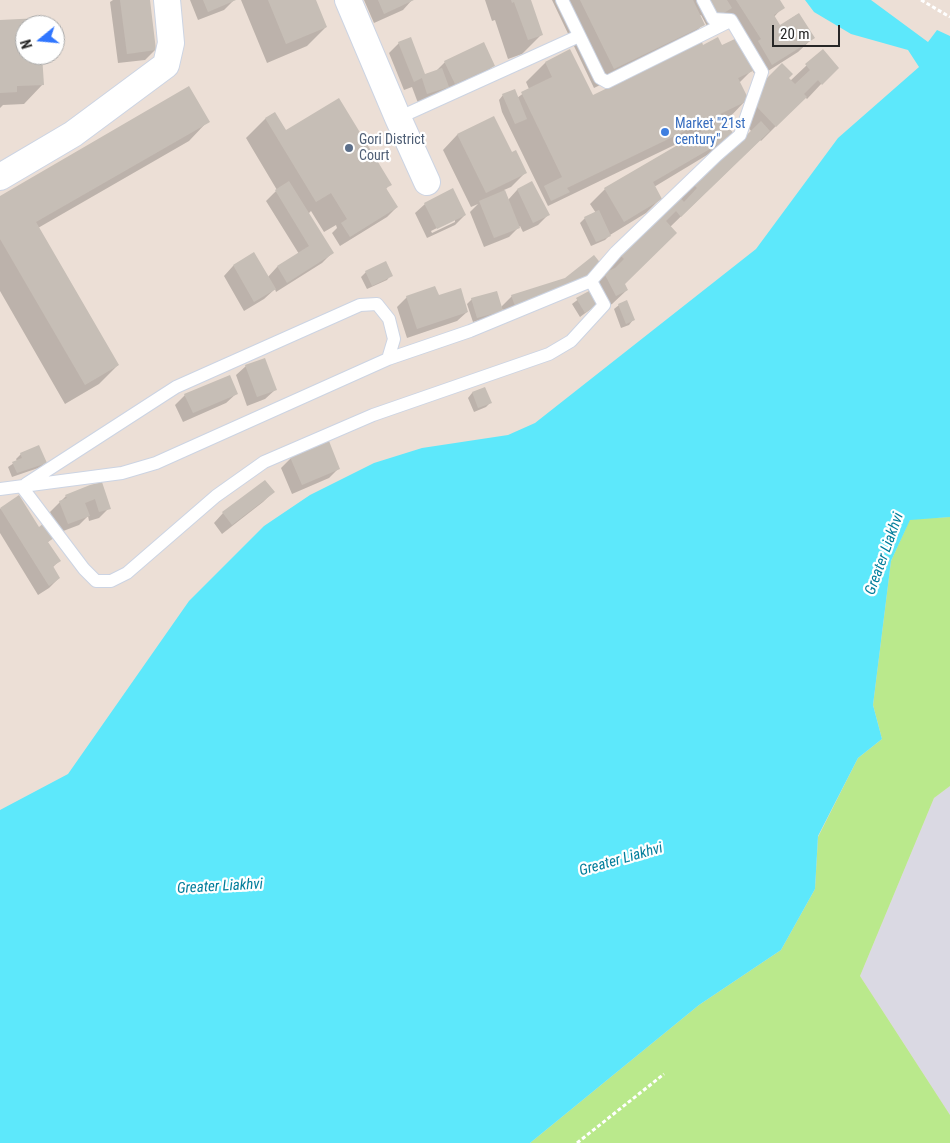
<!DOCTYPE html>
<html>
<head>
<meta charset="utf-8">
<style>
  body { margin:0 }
  #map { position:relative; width:950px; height:1143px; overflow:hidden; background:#ecdfd6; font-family:"Roboto Condensed",sans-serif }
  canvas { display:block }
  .north { position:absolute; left:15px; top:15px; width:50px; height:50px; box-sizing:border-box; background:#fff; border:1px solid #a9a9a9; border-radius:50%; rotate:253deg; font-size:14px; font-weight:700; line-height:20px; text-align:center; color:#272727 }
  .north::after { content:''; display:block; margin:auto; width:18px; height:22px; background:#3076ff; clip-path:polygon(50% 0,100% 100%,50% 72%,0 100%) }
  .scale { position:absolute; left:772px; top:25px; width:68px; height:22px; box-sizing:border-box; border:2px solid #272727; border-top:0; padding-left:6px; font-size:15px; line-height:18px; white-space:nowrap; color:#272727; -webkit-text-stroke:4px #fff; paint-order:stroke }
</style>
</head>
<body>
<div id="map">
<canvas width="950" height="1143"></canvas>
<div class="north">N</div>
<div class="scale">20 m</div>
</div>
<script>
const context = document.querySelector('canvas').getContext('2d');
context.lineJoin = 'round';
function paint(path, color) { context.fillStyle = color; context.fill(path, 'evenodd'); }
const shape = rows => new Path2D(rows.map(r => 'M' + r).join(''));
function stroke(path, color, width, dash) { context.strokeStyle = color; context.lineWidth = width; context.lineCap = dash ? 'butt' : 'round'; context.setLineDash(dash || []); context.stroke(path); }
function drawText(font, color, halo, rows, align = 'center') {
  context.font = font + ' "Roboto Condensed",sans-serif'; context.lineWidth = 4.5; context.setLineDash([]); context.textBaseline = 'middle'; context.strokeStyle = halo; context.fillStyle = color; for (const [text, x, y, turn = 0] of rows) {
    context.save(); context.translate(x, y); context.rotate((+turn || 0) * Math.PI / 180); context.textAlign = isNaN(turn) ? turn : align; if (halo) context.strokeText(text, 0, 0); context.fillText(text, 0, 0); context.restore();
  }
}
paint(shape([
  [950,786,950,1115,860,976,934,798]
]), '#dad9e3');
paint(shape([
  [950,517,950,786,934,798,860,976,950,1115,950,1143,530,1143,699,1005,781,950,815,889,818,837,858,758,882,739,873,705,891,561,910,519]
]), '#bae98c');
paint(shape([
  [805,0,871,0,928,42,937,30,950,36,950,517,910,520,891,561,873,705,882,739,858,758,818,836,815,889,781,950,699,1005,530,1143,0,1143,0,810,68,774,189,601,264,526,310,495,374,463,422,448,508,435,535,423,756,249,838,138,919,67,908,50,851,34,814,12]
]), '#5de8fb');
paint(shape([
  [113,0,148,0,155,50,145,60,118,63,110,2],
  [190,0,234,0,224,10,198,20],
  [241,0,315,0,326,27,307,46,267,63],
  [364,0,412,0,403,10,374,23],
  [485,0,529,0,541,35,522,54,508,59,495,20,492,21],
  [552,0,778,0,783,7,774,17,780,26,798,14,813,38,798,52,757,78,752,70,739,83,747,99,782,65,791,74,787,78,790,81,823,50,837,67,807,99,805,97,761,141,760,140,670,227,675,233,624,284,627,290,612,304,601,310,590,289,608,273,605,270,713,164,716,167,752,132,742,121,747,99,728,119,724,121,732,135,717,149,654,187,661,198,646,213,610,235,605,240,591,246,580,223,585,218,596,213,590,204,605,189,690,139,689,138,548,206,502,112,499,100,503,95,514,91,517,98,529,89,526,82,545,63,570,51,592,97,701,43,702,47,718,39,722,46,736,39,722,16,707,26,701,15,699,16,703,24,684,44,594,88],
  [0,21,39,25,25,25,25,55,41,55,43,84,24,104,3,105,0,108],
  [399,43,424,75,436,71,445,62,494,65,484,75,445,93,443,90,437,96,418,103,412,87,404,90,389,53],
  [274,113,286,132,390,184,386,189,397,207,387,217,340,246,332,233,337,228,336,225,324,232,311,211,308,214,332,253,322,263,276,292,275,289,264,299,244,311,224,276,233,266,253,254,267,278,277,267,299,254,266,201,277,190,246,138,265,119],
  [494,118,512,154,526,172,511,187,504,190,508,200,517,190,532,183,548,215,538,225,523,232,520,226,509,237,484,247,470,212,478,204,471,207,443,150,457,135],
  [208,121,189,141,38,228,118,365,99,384,65,404,0,291,0,198],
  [425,204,465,215,455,225,427,238,415,213],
  [455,219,455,222,432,233,431,231],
  [386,263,391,275,387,280,367,289,361,277,366,272],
  [601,265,505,315,503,309,497,315,473,322,467,304,472,299,501,307,512,296,565,279],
  [588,292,596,305,580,317,572,304],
  [407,297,467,312,457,321,407,338,397,307],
  [619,305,633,320,629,325,621,328,614,309],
  [246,366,275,390,265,399,247,406,236,375],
  [485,388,490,403,486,407,474,412,468,398,472,393],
  [236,394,226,403,183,422,175,405,185,395],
  [21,454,45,463,41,467,12,477,8,467,17,461,16,459],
  [291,458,339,468,329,478,292,494,281,468],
  [90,486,109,508,99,518,89,521,88,516,79,525,58,533,50,512,66,496],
  [273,492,263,502,222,534,214,523,223,513],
  [19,497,38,529,52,538,47,543,59,561,52,568,59,578,49,588,38,595,0,533,0,509]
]), '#0003');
paint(shape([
  [120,0,150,0,156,50,127,54],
  [203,0,236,0,208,12],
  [268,0,316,0,327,27,286,44],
  [378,0,414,0,384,14],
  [511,0,531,0,543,35,528,40,514,2,512,3],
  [580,0,693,0,705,25,614,69],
  [708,0,727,0,732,8,717,17],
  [736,0,780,0,785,8,774,15,780,25,799,13,815,38,772,65,758,41,761,39],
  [40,18,41,25,25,25,25,55,42,55,44,85,17,86,17,92,0,93,0,20],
  [411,37,425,74,442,68,449,87,427,94,422,78,414,82,398,42],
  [718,37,722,45,737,38,753,71,738,78,749,100,567,188,570,192,551,201,544,186,562,177,521,92,552,77,545,62,570,49,593,95,702,42,703,45],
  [484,42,495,66,455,84,444,61],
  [823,49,839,68,822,85,818,80,804,94,807,97,776,127,756,106,762,83,782,63,793,74,789,78,795,84,810,70,805,64],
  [189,86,210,122,36,222,119,365,85,385,0,239,0,196],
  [515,89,527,119,515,124,502,94],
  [339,98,392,185,386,188,398,207,350,237,341,223,347,219,331,193,316,202,265,118,275,112,286,130],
  [494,116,512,152,516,150,527,173,486,193,457,134],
  [724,118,734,135,653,182,662,199,624,222,604,188],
  [761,121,770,131,681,217,676,211,666,221,677,233,625,284,628,290,616,296,604,273,615,268,624,259,619,254,679,196,684,202,697,188,692,183,713,163,716,165],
  [289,181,334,253,287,283,277,266,309,246,275,190],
  [532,181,550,215,533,223,517,189],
  [453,188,466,215,437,229,424,203],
  [505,190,520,228,494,238,479,201],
  [599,210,611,236,596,242,584,217],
  [254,252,276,289,254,302,233,265],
  [594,255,602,265,572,289,515,306,511,295,565,278],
  [386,261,393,276,372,286,365,271],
  [435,286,439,295,461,288,468,312,417,329,406,296],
  [497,291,503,311,477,318,471,298],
  [589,291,597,305,585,313,576,298],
  [627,300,635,320,626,324,618,304],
  [265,358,277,390,257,397,245,365],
  [230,375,238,394,193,413,184,394],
  [485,387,492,403,478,408,472,392],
  [329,441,340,469,302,485,290,457],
  [39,445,47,463,17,473,12,462,22,458,20,453],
  [265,480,275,492,232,525,222,512],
  [102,482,111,509,99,512,95,499,85,503,90,516,68,524,59,501,67,498,65,495,90,485],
  [19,495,39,527,44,523,54,538,48,542,61,561,53,566,60,578,49,586,0,508]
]), '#c6beb6');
const service = shape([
  [562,0,600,78,607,82,730,21],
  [398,118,579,36],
  [26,484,176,387,360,305,377,304,389,319,394,339,388,359],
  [22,487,84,569,96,581,111,581,127,573,216,496,264,462,373,415,549,354,571,341,604,305,591,281,616,252,717,155,740,135,762,72,731,20,713,19,703,0],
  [0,489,122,473,156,463,388,359,470,331,591,281]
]);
const minor = shape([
  [348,0,398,118,427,182],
  [0,177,73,134,166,65,171,43,167,0]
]);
stroke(service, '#ccd4e3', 14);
stroke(minor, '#ccd4e3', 28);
stroke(shape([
  [921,0,950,17],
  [577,1143,664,1074]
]), '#fff', 3, [4, 2.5]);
stroke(service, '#fff', 12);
stroke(minor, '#fff', 26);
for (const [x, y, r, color] of [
  [665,132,5,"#3f7fe0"],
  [349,148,5,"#5c6f8a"]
]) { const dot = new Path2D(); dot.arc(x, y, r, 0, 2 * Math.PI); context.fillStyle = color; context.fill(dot); stroke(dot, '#fff', 2); }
drawText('14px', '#366cbe', '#fff', [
  ["Market \"21st",675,124],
  ["century\"",675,140]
], 'left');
drawText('14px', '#4e5e75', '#fff', [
  ["Gori District",359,140],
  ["Court",359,156]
], 'left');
drawText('italic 15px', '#017d9b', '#fff', [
  ["Greater Liakhvi",885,554,-70],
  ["Greater Liakhvi",621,860,-16],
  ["Greater Liakhvi",220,887,-3]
]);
</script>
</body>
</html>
